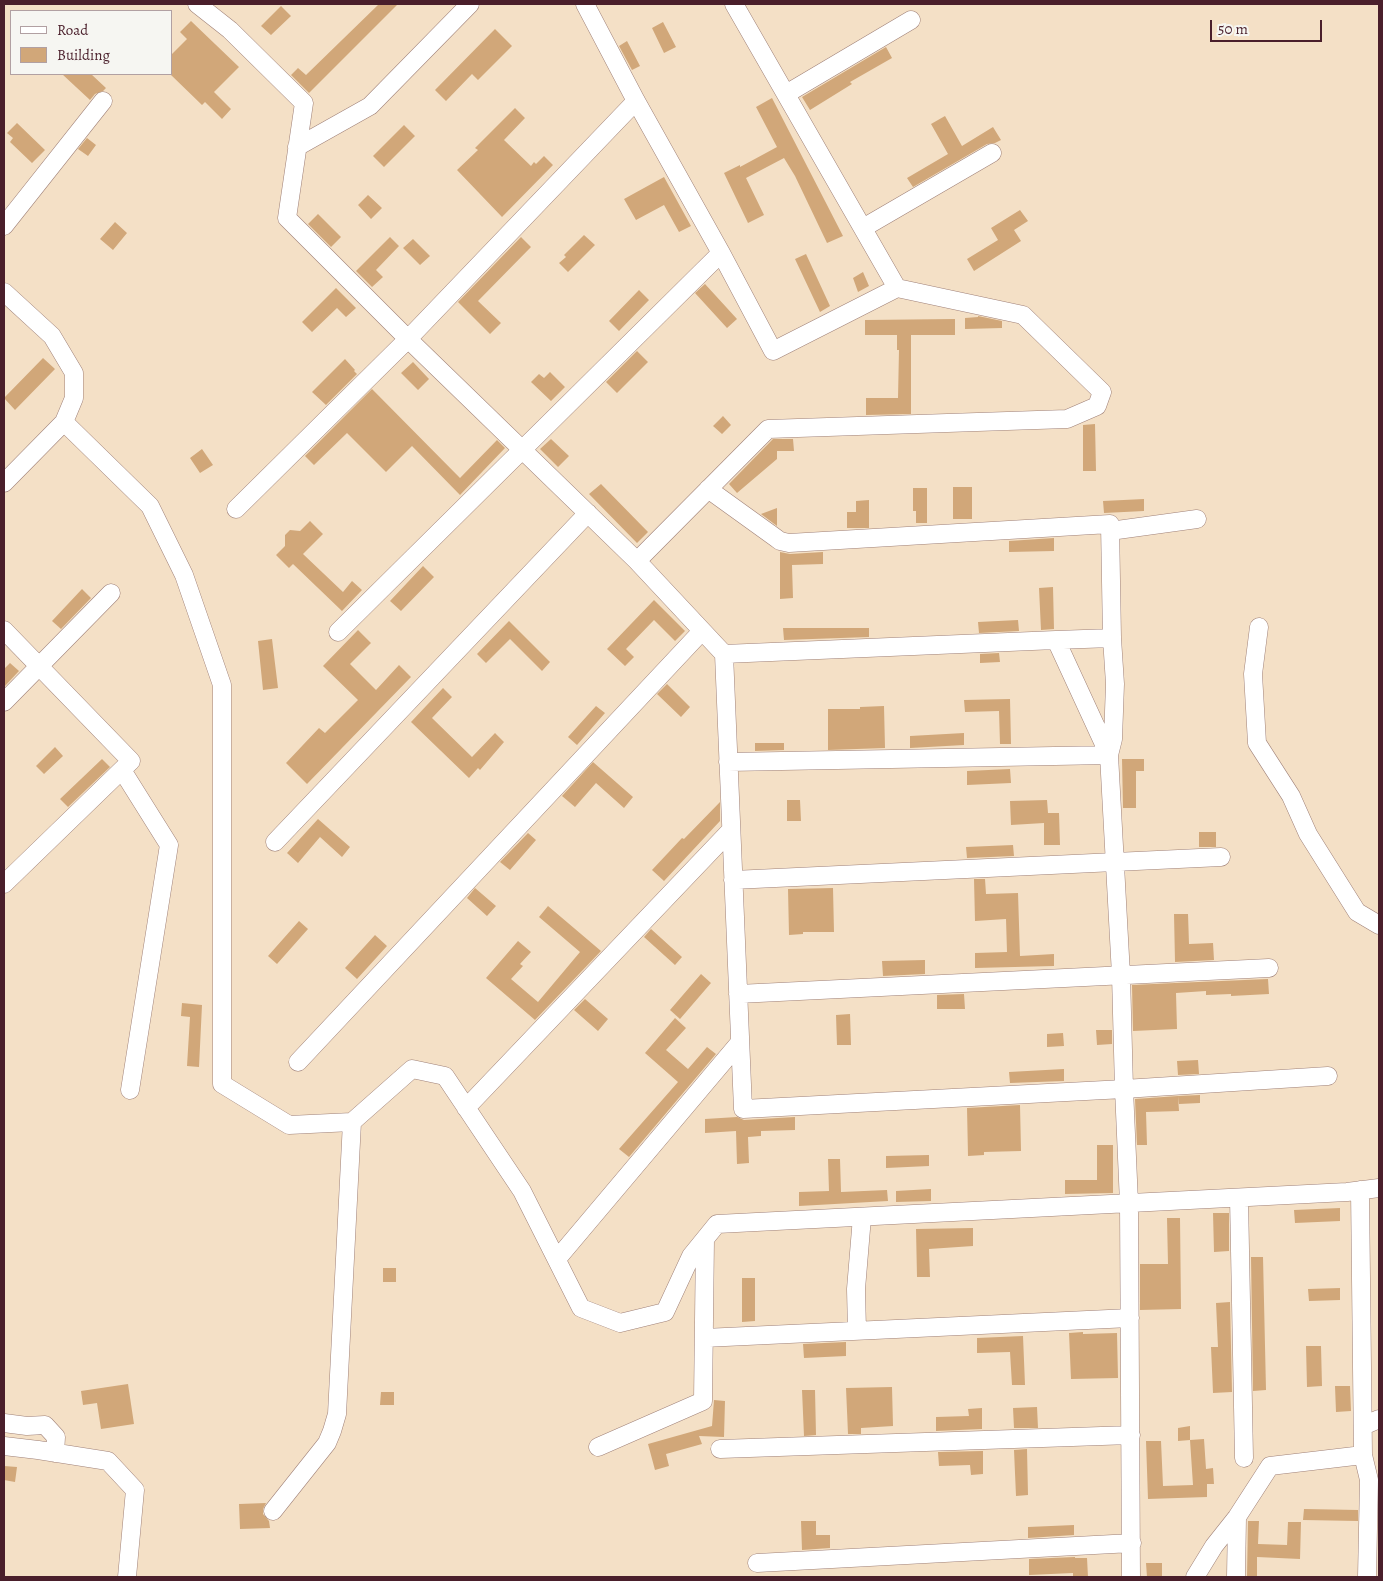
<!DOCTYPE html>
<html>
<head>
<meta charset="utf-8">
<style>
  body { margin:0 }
  #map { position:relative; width:1383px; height:1581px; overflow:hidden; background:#f4e0c6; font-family:Alegreya,serif }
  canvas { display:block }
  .frame { position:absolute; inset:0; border:5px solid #4a1f2b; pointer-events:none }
  .legend { position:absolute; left:10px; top:10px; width:162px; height:65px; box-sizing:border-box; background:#f6f6f2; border:1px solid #b1a0a2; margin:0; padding:6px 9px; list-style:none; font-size:15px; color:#4a1f2b }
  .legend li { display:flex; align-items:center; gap:10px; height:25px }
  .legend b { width:25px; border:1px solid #b1a0a2 }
  .scale { position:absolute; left:1210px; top:20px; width:112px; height:22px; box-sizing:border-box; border:2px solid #4a1f2b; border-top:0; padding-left:6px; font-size:15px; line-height:18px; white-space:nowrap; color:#4a1f2b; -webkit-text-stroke:4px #f6f6f2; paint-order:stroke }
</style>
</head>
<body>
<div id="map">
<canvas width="1383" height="1581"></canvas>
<div class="frame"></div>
<ul class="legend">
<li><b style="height:6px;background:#fff"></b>Road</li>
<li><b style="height:14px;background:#d1a779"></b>Building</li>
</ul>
<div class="scale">50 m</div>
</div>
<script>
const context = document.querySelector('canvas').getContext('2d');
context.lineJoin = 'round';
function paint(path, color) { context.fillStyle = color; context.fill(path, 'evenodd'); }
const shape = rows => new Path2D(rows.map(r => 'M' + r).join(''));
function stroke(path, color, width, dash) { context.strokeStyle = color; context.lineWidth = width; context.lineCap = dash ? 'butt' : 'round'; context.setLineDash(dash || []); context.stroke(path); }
paint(shape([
  [379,4,398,4,309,93,291,75,298,68,306,75],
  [281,6,291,16,271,35,261,26],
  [191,21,239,67,214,92,231,109,222,119,205,102,202,105,171,75,171,55,187,39,180,32],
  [663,22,676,47,664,53,652,28],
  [495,29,512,46,478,80,472,74,446,101,435,90],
  [627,41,640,66,632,70,619,46],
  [886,47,892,58,850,82,852,84,810,110,802,97],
  [62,74,91,74,106,88,103,91,95,94,90,100],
  [772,98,843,236,827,243,795,176,784,158,746,178,764,215,748,223,724,173,740,165,740,167,777,147,756,107],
  [515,108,525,118,504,140,531,166,534,162,536,164,544,156,553,165,502,217,457,170,478,150,475,148],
  [945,116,962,146,993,127,1001,140,995,143,987,144,913,187,907,178,948,154,931,124],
  [17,123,45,150,32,163,10,142,13,138,7,133],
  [404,125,415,136,384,167,373,156],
  [87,138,96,145,88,156,78,149],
  [664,177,691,226,679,232,664,205,636,220,624,199],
  [368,195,382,208,371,219,358,205],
  [1020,210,1028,221,1014,230,1021,241,974,271,967,259,998,240,991,228],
  [318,214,341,237,331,247,308,224],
  [115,222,127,233,113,250,100,239],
  [584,235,595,245,568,272,559,263,566,257,564,255],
  [390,237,399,246,376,270,383,277,372,287,356,271],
  [521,237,531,247,478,301,501,323,490,334,458,302],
  [413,239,430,256,420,265,403,248],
  [806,254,830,306,820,312,795,259],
  [863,272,869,286,858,292,853,278],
  [705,284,737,319,727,328,695,293],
  [336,288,356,308,346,317,337,308,312,332,302,322],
  [639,290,649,300,619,331,609,321],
  [978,316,1002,321,1002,328,965,329,965,318,978,317],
  [955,319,955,335,911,335,911,414,866,415,866,398,898,398,899,350,897,350,897,335,865,335,865,320],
  [637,351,648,362,617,393,606,382],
  [43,358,55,369,15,410,4,398],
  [345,359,355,370,354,371,357,374,326,405,312,392],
  [413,362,429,379,418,390,401,373],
  [550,372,565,387,551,401,531,382,539,374,544,378],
  [372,389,460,478,497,440,505,448,460,495,412,446,386,472,347,433,314,465,305,456],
  [723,416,731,425,722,434,713,426],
  [1095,424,1096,471,1083,471,1083,425],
  [551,439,569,456,558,467,540,449],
  [773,439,793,439,794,451,777,451,777,459,737,493,729,484],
  [202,449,213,465,200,473,190,458],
  [601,484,648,532,637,543,589,494],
  [953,487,972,487,972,519,953,519],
  [913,488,927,488,927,523,916,523,916,511,913,511],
  [1144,499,1144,511,1104,513,1103,501],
  [869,500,869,528,847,528,847,512,856,512,856,501],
  [777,508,777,526,761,514],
  [310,521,323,534,303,554,343,592,352,581,362,590,342,611,293,564,289,568,276,555,285,546,285,535,290,530,300,531],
  [1054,538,1054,551,1009,552,1009,541],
  [780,552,790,554,823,552,823,564,792,565,793,598,780,599],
  [423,566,434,577,401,611,390,601],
  [1053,587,1054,629,1041,630,1039,588],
  [82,589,91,598,61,629,52,621],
  [654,600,685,631,675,641,654,620,626,649,634,657,625,666,607,649],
  [1018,620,1019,631,979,633,978,622],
  [509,621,550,662,542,671,510,639,486,663,477,654],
  [783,628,869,628,869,637,784,640],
  [358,630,371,643,350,664,376,690,399,665,411,677,307,784,286,763,319,728,325,733,358,700,323,666],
  [272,639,278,688,263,690,258,641],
  [999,653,1000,662,980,663,980,654],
  [10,663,19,671,4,687,4,669],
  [667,684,690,707,681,717,657,694],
  [443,688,452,697,432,718,472,757,495,733,504,742,480,770,478,768,469,778,411,722],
  [1010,699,1011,744,1000,744,999,711,965,712,964,700],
  [596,706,605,713,577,745,568,737],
  [884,706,885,748,828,750,828,709,860,709,860,707],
  [964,733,964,745,910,748,910,736],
  [755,743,784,743,784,750,755,751],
  [55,747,63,756,44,774,36,766],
  [102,759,110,767,68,807,60,799],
  [1122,759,1144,759,1144,771,1136,771,1136,808,1123,808],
  [593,762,633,797,624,808,596,783,575,807,562,796],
  [1010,769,1011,783,967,785,967,771],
  [787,800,800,800,801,821,787,821],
  [1047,800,1048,813,1059,813,1060,845,1044,845,1044,823,1011,825,1010,801],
  [720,802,720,821,664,881,652,870,682,838,684,839],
  [318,819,350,847,342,857,320,837,298,863,287,853],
  [1199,832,1216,832,1216,847,1199,847],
  [528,833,536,840,510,870,500,862],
  [1013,845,1014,856,967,858,966,847],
  [974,879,985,879,986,894,1018,893,1020,956,1054,954,1054,966,975,968,975,953,1007,952,1006,919,975,921],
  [475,888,496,906,487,916,467,898],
  [833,888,834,932,803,932,803,934,789,935,788,889],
  [548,906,601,951,535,1020,486,978,518,941,531,952,520,964,523,966,511,979,538,1002,580,952,539,917],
  [1174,914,1188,914,1189,944,1213,943,1214,960,1175,962],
  [299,921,308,929,277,964,268,956],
  [651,929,682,957,675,965,644,937],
  [375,935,387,946,357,979,345,968],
  [925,960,925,974,883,976,882,961],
  [701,974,711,983,680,1019,670,1010],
  [1268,979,1269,994,1231,996,1231,994,1206,995,1206,991,1176,993,1177,1029,1133,1031,1132,985,1175,983,1176,991,1175,983],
  [964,994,965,1009,937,1009,937,995],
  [585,999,608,1019,598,1031,574,1010],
  [182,1003,202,1005,199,1067,187,1066,190,1017,181,1016],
  [850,1014,851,1045,837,1045,836,1015],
  [675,1018,686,1028,666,1050,688,1069,707,1047,716,1054,629,1157,619,1149,678,1082,645,1053],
  [1096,1030,1112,1030,1112,1044,1097,1045],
  [1063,1033,1064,1046,1047,1047,1047,1034],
  [1198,1060,1199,1074,1178,1075,1177,1061],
  [1064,1069,1064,1081,1010,1083,1009,1072],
  [1200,1095,1200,1103,1179,1104,1178,1096],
  [1178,1096,1179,1111,1146,1112,1147,1145,1137,1145,1135,1099],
  [1020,1105,1021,1151,984,1152,984,1155,968,1156,967,1108],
  [737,1117,744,1120,795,1117,795,1130,761,1131,761,1136,748,1137,749,1163,737,1164,736,1131,705,1133,705,1119],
  [1097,1145,1113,1145,1113,1193,1065,1194,1065,1180,1097,1180],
  [929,1155,929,1166,886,1168,886,1156],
  [828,1159,840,1159,841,1192,887,1190,888,1201,799,1206,799,1192,829,1191],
  [931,1189,931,1201,896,1202,896,1191],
  [1340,1208,1340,1221,1295,1223,1294,1210],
  [1213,1213,1229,1213,1229,1251,1214,1252],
  [1167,1218,1180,1218,1181,1309,1140,1310,1140,1264,1168,1264],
  [973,1228,973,1246,929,1249,930,1277,917,1277,916,1229],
  [1251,1257,1263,1257,1266,1390,1253,1391],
  [383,1268,396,1268,396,1282,383,1282],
  [742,1278,755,1278,755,1321,742,1322],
  [1340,1288,1340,1300,1309,1301,1308,1289],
  [1230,1302,1232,1392,1213,1393,1211,1347,1218,1347,1216,1303],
  [1083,1332,1083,1334,1117,1333,1118,1378,1071,1379,1069,1333],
  [1023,1336,1025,1385,1012,1385,1010,1352,977,1353,977,1338],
  [846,1342,846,1356,804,1358,803,1344],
  [1306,1346,1321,1346,1322,1386,1307,1387],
  [128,1384,134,1424,101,1429,97,1403,83,1405,81,1391],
  [1335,1386,1350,1386,1351,1411,1336,1412],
  [892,1387,893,1426,861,1428,861,1434,848,1434,846,1388],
  [802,1390,815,1390,816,1435,804,1436],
  [381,1392,394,1392,394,1405,380,1405],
  [714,1400,725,1401,724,1437,699,1436,702,1444,666,1454,669,1466,655,1470,648,1444,712,1426],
  [1037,1407,1038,1428,1014,1428,1013,1408],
  [982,1408,982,1429,936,1431,936,1417,969,1416,968,1409],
  [1190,1426,1190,1440,1178,1441,1178,1428],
  [1204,1439,1206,1469,1213,1468,1214,1484,1207,1484,1207,1497,1148,1499,1146,1441,1161,1441,1163,1486,1193,1485,1190,1440],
  [1027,1449,1028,1495,1016,1496,1014,1450],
  [983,1451,983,1474,971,1475,970,1465,939,1466,938,1452],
  [4,1466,17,1467,15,1482,4,1480],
  [266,1503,263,1509,263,1514,269,1521,270,1528,240,1529,239,1504],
  [1304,1509,1358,1510,1358,1521,1303,1520],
  [801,1521,816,1521,816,1535,830,1535,830,1548,802,1550],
  [1248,1521,1259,1521,1258,1544,1287,1545,1288,1522,1301,1522,1300,1559,1257,1557,1257,1577,1247,1577],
  [1074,1525,1074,1535,1028,1538,1028,1527],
  [1075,1557,1075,1558,1087,1558,1088,1577,1073,1577,1073,1573,1029,1575,1029,1559],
  [1146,1563,1162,1563,1162,1577,1147,1577]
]), '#d1a779');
const minor = shape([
  [197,4,230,30,304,103,287,218,408,339,637,561,768,429,1067,419,1097,406,1102,392,1023,315,897,288,734,4],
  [585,4,636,101,721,253,773,351,897,288],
  [786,94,911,20],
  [297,147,370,106,470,4],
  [4,226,103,101],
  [863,228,992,153],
  [4,292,52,336,74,373,74,398,64,422,150,506,184,575,222,685,222,1084,289,1125,352,1122,412,1069,445,1076,522,1191,581,1308,620,1323,665,1312,691,1256,717,1224,1347,1192,1379,1188],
  [4,483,64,422],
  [708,489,776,538,780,541,789,543,1110,524,1112,638,1056,640],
  [236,509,408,339,636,101],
  [1110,531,1197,519],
  [637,561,724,654,743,1109,1124,1089,1121,975,1109,755,1056,640,724,654],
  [1259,627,1253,674,1257,743,1291,796,1308,834,1357,912,1379,925],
  [4,630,131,761,4,884],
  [338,632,721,253],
  [4,702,111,593],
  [728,762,1109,755,1113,739,1115,684,1112,638],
  [122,770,169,845,130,1090],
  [275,842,588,513],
  [733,880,1221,857],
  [738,994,1269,968],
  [298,1062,702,631],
  [466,1108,731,830],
  [1360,1190,1363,1455,1369,1480,1367,1577],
  [1239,1198,1244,1458],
  [557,1259,740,1042],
  [857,1331,856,1289,862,1217],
  [704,1338,1130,1318],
  [4,1423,27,1426,45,1425,56,1437,55,1453],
  [1363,1426,1379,1419],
  [4,1446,38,1450,108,1461,135,1490,127,1577],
  [598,1447,703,1401,705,1239],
  [720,1449,1131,1435],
  [273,1511,327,1443,332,1431,337,1414,352,1122],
  [757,1563,1132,1543],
  [1131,1577,1129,1203,1124,1089,1328,1076],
  [1195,1577,1214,1546,1237,1517,1270,1466,1363,1455],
  [1236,1577,1237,1517]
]);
stroke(minor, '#9f8078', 19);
stroke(minor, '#fff', 18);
</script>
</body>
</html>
